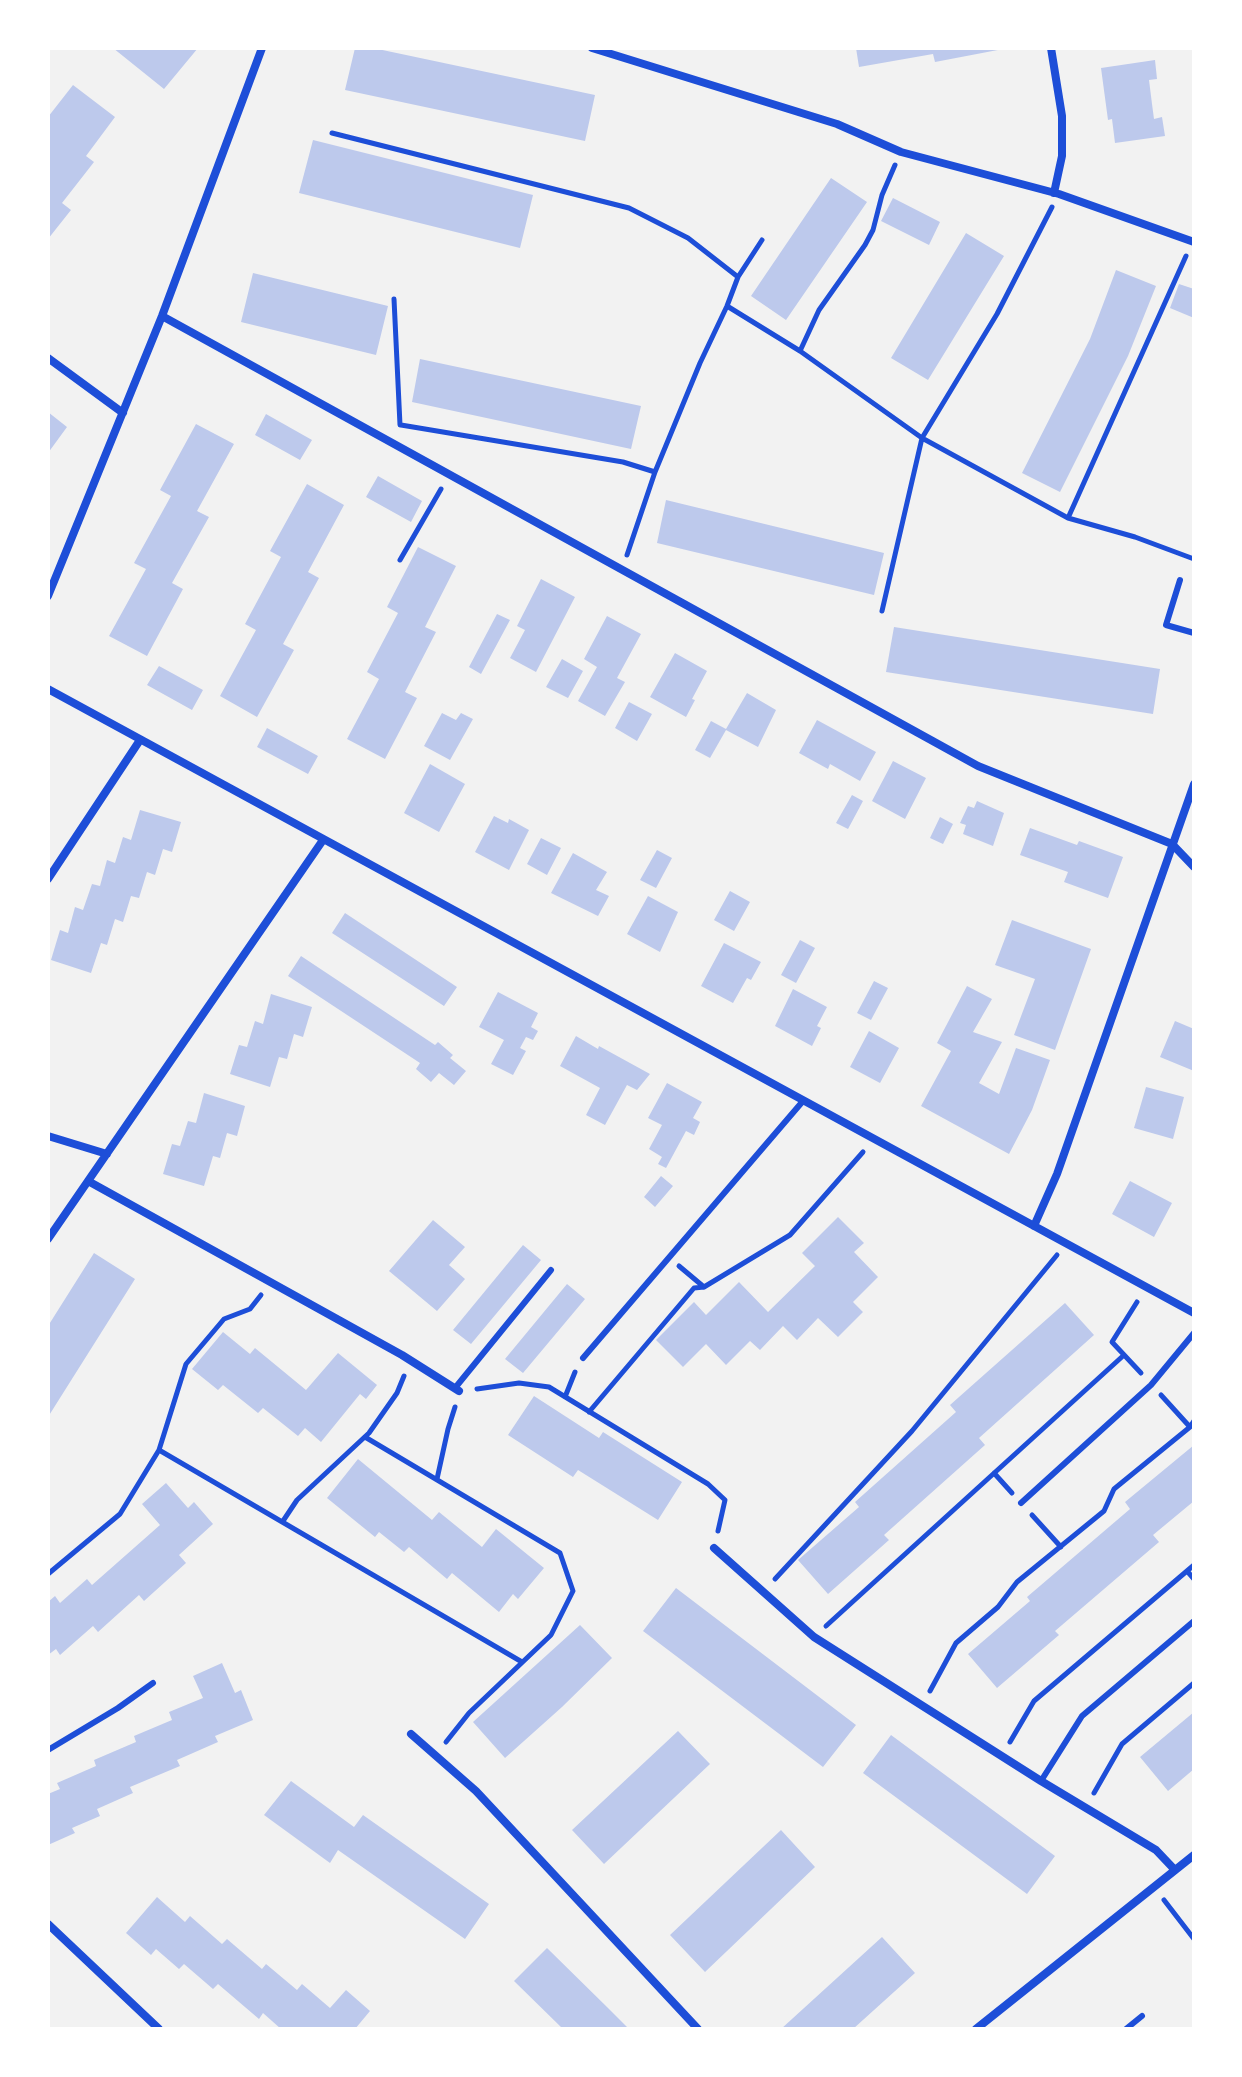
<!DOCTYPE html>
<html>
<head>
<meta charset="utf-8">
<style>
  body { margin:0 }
  #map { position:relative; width:1242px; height:2077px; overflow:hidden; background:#f2f2f2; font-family:"Golos Text",sans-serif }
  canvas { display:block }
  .frame { position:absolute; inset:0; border:50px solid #fff; pointer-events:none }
</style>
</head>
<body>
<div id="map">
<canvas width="1242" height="2077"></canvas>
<div class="frame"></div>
</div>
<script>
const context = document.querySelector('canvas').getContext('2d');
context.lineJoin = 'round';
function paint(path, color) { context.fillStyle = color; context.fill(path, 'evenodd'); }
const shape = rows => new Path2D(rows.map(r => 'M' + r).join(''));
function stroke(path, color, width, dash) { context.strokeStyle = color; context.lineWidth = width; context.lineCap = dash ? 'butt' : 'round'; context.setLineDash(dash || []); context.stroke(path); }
paint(shape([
  [113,48,198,48,164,89],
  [355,48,373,48,595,95,585,141,345,90],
  [856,48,1003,48,1003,49,935,62,933,54,859,67],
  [1155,60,1157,79,1149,80,1152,104,1154,119,1162,117,1165,136,1115,143,1112,119,1108,120,1101,68],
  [73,85,115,117,86,156,94,162,62,203,71,210,48,239,48,117],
  [313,140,533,195,520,248,299,193],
  [831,178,867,202,786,320,751,296],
  [893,198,940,222,929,245,881,221],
  [966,233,1004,256,928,380,891,358],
  [1116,270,1156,286,1128,356,1060,492,1022,473,1090,339],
  [253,273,388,306,376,355,241,322],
  [1179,284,1194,289,1194,318,1170,308],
  [420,359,641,406,631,449,412,402],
  [48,412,67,427,48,453],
  [266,414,312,440,300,460,255,435],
  [196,424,234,444,197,511,209,517,172,583,183,589,147,656,109,636,146,569,134,563,171,496,160,490],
  [378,476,422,501,411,522,366,497],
  [307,484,344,505,308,572,319,578,283,644,294,650,257,717,220,696,256,630,245,624,281,557,270,551],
  [666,500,884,553,874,595,657,543],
  [418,547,456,566,425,627,436,632,405,692,417,698,385,759,347,739,379,679,367,672,398,613,387,607],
  [541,579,575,597,536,672,510,658,525,630,517,626],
  [497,614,510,620,481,674,469,667],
  [607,616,641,634,617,678,625,682,605,716,578,701,597,667,584,659],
  [894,627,1160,669,1153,714,886,672],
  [675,653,707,671,692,699,695,700,686,717,650,697],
  [562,659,583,671,568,698,546,687],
  [159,666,203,690,192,710,147,685],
  [747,693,776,710,758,747,726,730,710,758,695,750,711,721,726,729],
  [629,702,652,714,637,741,615,728],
  [442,713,456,720,461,713,473,719,450,760,424,746],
  [817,720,876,752,860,781,830,764,828,769,799,753],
  [267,728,318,756,308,774,257,747],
  [893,761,926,778,905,819,872,801],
  [430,764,465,784,439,832,404,813],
  [852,795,863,801,848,829,836,823],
  [977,801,1004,813,993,846,963,834,966,825,960,823,968,806,974,808],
  [140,810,181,822,172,852,163,849,155,875,147,872,139,898,131,896,123,922,115,919,107,945,101,943,91,973,51,960,60,930,68,933,75,907,83,910,92,884,100,886,107,860,115,863,123,837,131,840],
  [494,816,508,823,509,819,529,830,509,870,475,852],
  [940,817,953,824,943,844,930,838],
  [1030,828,1077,845,1079,841,1123,857,1108,898,1064,882,1068,872,1020,855],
  [541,838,561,848,547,875,527,864],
  [657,850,672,858,656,888,640,880],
  [573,853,607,872,596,890,609,896,598,916,551,893],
  [730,891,750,902,734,931,714,920],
  [648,896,678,912,660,952,627,934],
  [345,913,457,987,444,1006,332,933],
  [1012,920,1091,949,1055,1050,1014,1035,1035,979,995,965],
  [800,940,815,948,796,983,781,975],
  [724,943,761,962,751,980,747,978,733,1003,701,986],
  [301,956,435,1045,438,1042,453,1055,450,1058,466,1071,454,1085,439,1073,431,1082,416,1069,420,1063,288,976],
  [874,981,888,988,871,1020,857,1013],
  [967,986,992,999,973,1032,1002,1042,979,1083,999,1094,1016,1048,1050,1060,1032,1110,1009,1154,921,1106,951,1051,937,1043],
  [793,989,827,1007,817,1026,821,1028,812,1046,775,1026],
  [498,992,538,1013,531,1027,538,1031,533,1040,526,1037,520,1048,526,1051,513,1075,491,1064,504,1040,479,1027],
  [271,994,312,1007,303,1037,294,1034,287,1059,279,1057,270,1087,230,1074,239,1045,247,1047,255,1021,263,1024],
  [1175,1021,1194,1029,1194,1071,1160,1057],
  [869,1031,899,1048,880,1083,850,1067],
  [576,1036,598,1049,599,1046,650,1074,637,1090,627,1085,605,1125,586,1115,600,1088,560,1066],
  [667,1083,702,1102,693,1118,700,1122,694,1135,686,1131,666,1168,658,1164,662,1157,649,1149,662,1125,648,1118],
  [1146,1087,1184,1097,1173,1139,1134,1128],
  [204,1093,245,1106,237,1136,227,1133,220,1158,213,1156,204,1186,163,1174,172,1144,180,1146,188,1121,196,1123],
  [661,1176,673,1186,655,1207,644,1197],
  [1130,1181,1172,1203,1154,1237,1112,1214],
  [838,1217,864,1243,854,1252,878,1277,853,1302,863,1312,838,1337,818,1318,797,1340,783,1326,760,1350,750,1341,726,1365,706,1344,683,1367,656,1340,694,1302,706,1315,739,1282,768,1312,815,1266,802,1253],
  [433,1220,465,1247,449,1265,465,1279,437,1311,389,1271],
  [523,1245,541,1260,471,1344,453,1330],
  [94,1253,135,1279,48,1417,48,1326],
  [567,1284,585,1299,523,1373,505,1359],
  [1065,1303,1094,1335,979,1438,985,1445,884,1535,889,1540,828,1594,798,1560,859,1507,855,1502,956,1412,950,1405],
  [223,1332,250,1354,255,1348,306,1390,338,1353,377,1385,366,1399,360,1394,321,1442,305,1428,298,1436,263,1408,258,1413,223,1385,218,1390,192,1369],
  [534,1396,599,1438,603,1432,682,1482,658,1520,578,1470,573,1477,508,1435],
  [1194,1445,1194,1501,1153,1535,1159,1542,1055,1631,1059,1635,997,1688,968,1654,1030,1601,1027,1597,1130,1509,1125,1502],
  [358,1459,432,1520,439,1512,482,1547,496,1529,544,1568,518,1599,513,1594,499,1612,452,1573,447,1579,409,1547,404,1552,379,1532,375,1537,327,1498],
  [166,1483,188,1508,194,1502,213,1524,179,1555,186,1563,144,1601,139,1595,98,1632,93,1626,60,1655,56,1649,48,1655,48,1602,55,1596,60,1603,87,1579,92,1585,160,1525,142,1504],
  [676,1588,856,1725,823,1767,643,1631],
  [580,1625,612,1658,562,1707,505,1758,473,1722],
  [222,1663,235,1693,241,1690,253,1720,215,1736,218,1742,177,1760,180,1766,130,1787,133,1793,97,1809,100,1816,72,1828,75,1833,48,1845,48,1794,60,1789,57,1783,96,1766,94,1760,136,1742,134,1736,172,1720,169,1712,203,1698,193,1676],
  [1194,1712,1194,1769,1168,1791,1140,1757],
  [678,1731,710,1764,604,1864,572,1830],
  [891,1735,1055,1856,1027,1894,863,1773],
  [291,1781,354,1827,363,1815,489,1904,465,1939,338,1850,330,1863,264,1815],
  [781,1830,815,1867,705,1972,670,1935],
  [157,1897,185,1922,190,1916,222,1944,227,1939,262,1969,266,1964,297,1990,302,1984,330,2008,346,1990,370,2011,355,2029,281,2029,263,2013,259,2019,218,1984,213,1989,184,1964,179,1969,156,1949,151,1955,126,1933],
  [882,1937,915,1973,853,2029,781,2029],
  [547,1948,607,2007,629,2029,563,2029,514,1981]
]), '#bdc9ec');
stroke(shape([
  [332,133,629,208,688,238,738,277],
  [394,299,400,425],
  [727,306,800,351,922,438,1068,518,1135,537,1194,559],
  [800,351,819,310,865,245,873,230,882,195,895,165],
  [401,425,623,462,655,472],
  [1068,518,1186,256],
  [627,555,655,472,700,363,727,306,738,277,762,240],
  [400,560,441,489],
  [882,611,922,438,997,314,1052,207],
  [679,1266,704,1287],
  [1137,1302,1112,1342,1141,1373],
  [477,1389,519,1383,549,1387,708,1484,725,1500,718,1531],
  [1161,1395,1190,1427],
  [565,1397,575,1372],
  [589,1412,694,1288,704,1287,790,1235,863,1152],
  [365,1437,560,1553,573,1591,551,1635,469,1713,446,1742],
  [159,1450,522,1662],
  [994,1473,1012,1493],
  [437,1479,448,1429,455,1407],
  [1032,1515,1061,1547],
  [283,1521,297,1500,369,1433,397,1393,404,1376],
  [1187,1571,1194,1579],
  [48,1574,120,1514,159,1450,186,1364,224,1319,250,1309,261,1295],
  [775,1579,912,1431,1057,1255],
  [826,1626,1124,1355],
  [930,1691,956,1643,998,1607,1017,1582,1104,1511,1114,1489,1190,1427,1194,1421],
  [1010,1742,1034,1701,1194,1565],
  [1094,1793,1122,1744,1194,1683],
  [1164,1900,1194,1939]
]), '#1d4ed8', 5);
stroke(shape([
  [1180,580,1166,625,1194,633],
  [583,1358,803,1101],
  [455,1388,551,1270],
  [1021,1503,1151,1385,1194,1333],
  [48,1750,118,1708,153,1683],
  [1041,1781,1082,1716,1194,1621],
  [1126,2029,1142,2016]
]), '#1d4ed8', 6);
stroke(shape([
  [592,48,837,124,901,152,1059,194,1194,242],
  [1051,48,1062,116,1062,156,1054,193],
  [162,316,978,766,1172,844,1194,867],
  [48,358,123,413],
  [48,596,162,316,262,48],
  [48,689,1194,1313],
  [48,879,140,740],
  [48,1136,107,1154],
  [88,1181,402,1355,459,1391],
  [1034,1226,1057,1174,1194,784],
  [48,1239,323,840],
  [714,1548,814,1637,1041,1781,1156,1850,1174,1869],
  [411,1734,476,1791,698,2029],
  [48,1924,159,2029],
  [976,2029,1194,1855]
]), '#1d4ed8', 8);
</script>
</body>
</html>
